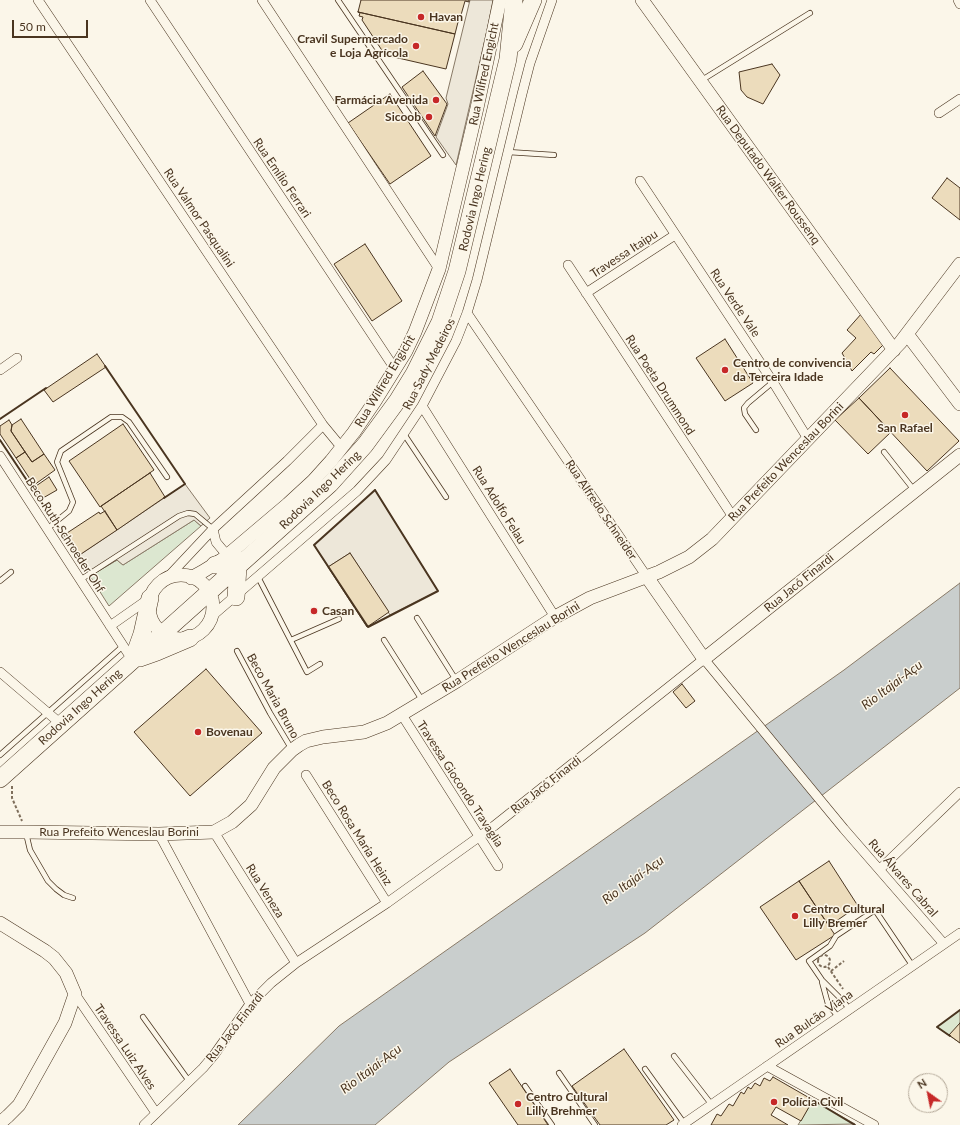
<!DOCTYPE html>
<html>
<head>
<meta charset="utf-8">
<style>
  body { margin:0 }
  #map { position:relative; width:960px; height:1125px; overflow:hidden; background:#fbf6e9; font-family:Lato,sans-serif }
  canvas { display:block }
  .north { position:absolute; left:908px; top:1073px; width:40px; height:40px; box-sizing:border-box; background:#fbf6e9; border:1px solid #b4a999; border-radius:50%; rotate:327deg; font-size:11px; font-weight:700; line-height:16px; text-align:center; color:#4a3520 }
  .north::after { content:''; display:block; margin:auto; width:14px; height:18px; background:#c62828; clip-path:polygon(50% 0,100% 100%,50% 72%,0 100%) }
  .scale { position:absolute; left:12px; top:20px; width:76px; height:18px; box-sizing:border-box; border:2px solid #4a3520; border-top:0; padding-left:5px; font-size:12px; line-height:14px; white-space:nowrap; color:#4a3520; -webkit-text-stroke:3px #fbf6e9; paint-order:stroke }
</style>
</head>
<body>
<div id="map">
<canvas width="960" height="1125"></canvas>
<div class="north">N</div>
<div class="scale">50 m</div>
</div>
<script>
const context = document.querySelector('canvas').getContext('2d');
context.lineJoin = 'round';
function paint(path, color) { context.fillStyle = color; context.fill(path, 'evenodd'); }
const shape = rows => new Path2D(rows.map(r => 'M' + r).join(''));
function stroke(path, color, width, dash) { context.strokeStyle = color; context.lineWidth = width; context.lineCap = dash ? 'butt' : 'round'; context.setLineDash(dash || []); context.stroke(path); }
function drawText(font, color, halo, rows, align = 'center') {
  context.font = font + ' Lato,sans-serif'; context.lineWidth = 3; context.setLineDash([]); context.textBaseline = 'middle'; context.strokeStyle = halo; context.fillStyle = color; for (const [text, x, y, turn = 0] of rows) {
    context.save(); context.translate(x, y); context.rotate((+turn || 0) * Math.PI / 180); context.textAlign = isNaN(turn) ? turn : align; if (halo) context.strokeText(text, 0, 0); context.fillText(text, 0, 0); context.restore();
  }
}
const green = shape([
  [194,520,201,526,109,606,90,576,117,560,123,565,194,520],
  [960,1010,960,1043,937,1027,960,1010],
  [813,1100,855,1124,798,1125,813,1100]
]);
paint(green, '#dce7d0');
stroke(green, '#887966', 1);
const parking = shape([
  [470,0,493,0,488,26,456,165,436,137,448,104,446,98,470,0],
  [185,484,210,518,201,526,194,520,123,565,117,560,90,576,78,556,185,484],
  [375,490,438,591,390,615,350,553,328,567,314,545,375,490]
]);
paint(parking, '#ede7d9');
stroke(parking, '#887966', 1);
const water = shape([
  [960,583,960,688,645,933,449,1062,375,1125,238,1125,339,1026,844,670,960,583]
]);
paint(water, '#c9cecd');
stroke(water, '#887966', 1);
const building = shape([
  [361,0,469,0,469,2,465,1,459,22,458,22,455,34,358,12,361,0],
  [358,12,455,34,446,69,385,55,362,20,363,17,359,16,360,13,358,12],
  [772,64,780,75,763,104,747,97,741,90,739,72,772,64],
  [423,71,447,104,435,136,402,87,423,71],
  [390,94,431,156,390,184,348,123,390,94],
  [947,178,960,188,960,220,932,198,947,178],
  [365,244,402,301,372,321,334,264,365,244],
  [862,313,884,344,874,354,871,352,852,371,842,353,856,338,847,330,862,313],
  [725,339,753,383,725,401,696,358,725,339],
  [97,354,106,367,53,402,44,390,97,354],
  [890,368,959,441,927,471,859,398,890,368],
  [859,398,891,432,868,454,835,420,859,398],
  [21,419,44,454,32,462,11,431,12,425,21,419],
  [9,420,12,425,11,431,25,452,16,458,0,434,0,426,9,420],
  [123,424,154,470,100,507,69,461,123,424],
  [25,452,32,462,44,454,55,470,34,485,16,458,25,452],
  [150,473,165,497,117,530,101,506,150,473],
  [49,477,57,490,43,498,36,486,49,477],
  [105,511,117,530,78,556,64,535,99,512,100,514,105,511],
  [350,553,389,612,367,627,328,567,350,553],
  [206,669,262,733,190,796,134,732,206,669],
  [682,684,695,701,686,708,673,692,682,684],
  [829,861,858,906,829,926,799,881,829,861],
  [799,881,835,935,796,960,760,907,799,881],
  [960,1023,960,1043,949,1035,960,1023],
  [624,1049,674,1120,666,1125,600,1125,572,1086,624,1049],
  [510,1069,548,1125,518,1125,489,1083,510,1069],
  [773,1077,813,1100,801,1121,776,1107,771,1115,788,1125,711,1125,717,1114,721,1116,729,1104,733,1106,741,1092,744,1094,748,1087,751,1089,755,1083,760,1086,764,1078,770,1081,773,1077]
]);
paint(building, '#ecdcbc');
stroke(building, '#4a3520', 1);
const lane = shape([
  [338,0,443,155],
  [702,80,810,13],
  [508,152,554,155],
  [756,430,745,414,744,408,748,403,773,382],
  [404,434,446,497],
  [884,452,914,490],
  [47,529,69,511,73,502,57,462,61,451,111,417,122,417,129,422,167,477],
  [258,577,307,672,320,664],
  [80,580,179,516,188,513,195,514,213,529],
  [0,581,11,572],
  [417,618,456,680],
  [291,640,339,619],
  [384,640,422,700],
  [237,651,270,713,291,748],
  [0,755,123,646],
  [26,833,30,850,48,881,56,889,64,895,73,898],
  [822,982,828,1004,838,1017],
  [849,1009,844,1002,822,980,809,961,830,946,836,936,875,910,912,965],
  [143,1017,189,1081],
  [674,1056,712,1105],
  [645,1069,684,1123],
  [559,1073,595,1125],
  [525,1086,552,1125]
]);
const street = shape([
  [38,0,323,425,342,448],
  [150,0,395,369],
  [262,0,439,269],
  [958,0,960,4],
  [939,113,960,99],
  [640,181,773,382,808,439],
  [568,265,733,517],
  [586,293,675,235],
  [467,313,647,577],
  [0,370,17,358],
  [422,406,555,617],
  [0,456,133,661],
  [213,529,216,542,231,560],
  [168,577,213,529,287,461,323,425],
  [212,616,357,491,386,460,422,406,456,341,467,313,477,280,522,94,530,63,552,0],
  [110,626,150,598],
  [0,672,61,724],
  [402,715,498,866],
  [306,775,387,903],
  [214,832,296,963],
  [159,834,250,1004],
  [880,869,960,792],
  [75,994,156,1113],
  [767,1066,874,1125],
  [144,1125,203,1068,214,1055,250,1004,271,983,296,963,387,903,494,826,704,659,844,829,944,944],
  [682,1125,960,933]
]);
const secondary = shape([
  [642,0,894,350],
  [907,334,960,404],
  '149 607a32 32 0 1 1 64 0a32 32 0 1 1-64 0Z',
  [647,577,704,659,960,455],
  [191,578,202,572,223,559,288,504,313,481,331,461,354,432,375,401,406,351,415,332,439,269,477,108,500,0],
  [0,832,26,832,159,834,214,832,232,822,251,805,274,768,292,750,299,745,306,741,323,737,364,732,387,723,457,681,555,617,590,598,659,572,689,557,712,539,900,343,960,264],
  [0,923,45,951,54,958,66,973,75,994,65,1023,26,1093,19,1105,8,1116,0,1123]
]);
const highway = shape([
  [514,44,533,0],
  [215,565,245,560],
  [236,597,238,567],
  [140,658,157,652,190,638],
  [133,659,142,634,150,598],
  [0,779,330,484,365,445,398,400,414,374,440,322,457,271,508,59,514,0]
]);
stroke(lane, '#4a3520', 6);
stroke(street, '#4a3520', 10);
stroke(secondary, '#4a3520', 14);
stroke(highway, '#4a3520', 18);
stroke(shape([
  [12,786,12,798,22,821],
  '818 961a6 6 0 1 1 12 0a6 6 0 1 1-12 0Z',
  [828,967,843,989],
  [831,971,844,961]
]), '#7f6f5c', 2, [3, 2]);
stroke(lane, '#fbf6e9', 4.5);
stroke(street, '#fbf6e9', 9);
stroke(secondary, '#fbf6e9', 13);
stroke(highway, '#fbf6e9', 17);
stroke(shape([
  [105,366,185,484,164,498],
  [0,419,46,388],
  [0,440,64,536],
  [375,490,438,591,368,627,314,545,375,490],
  [950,1036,937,1027,960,1010],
  [812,1103,813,1100,855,1125]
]), '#4a3520', 2);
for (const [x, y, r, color] of [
  [421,17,4,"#c62828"],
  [416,46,4,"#c62828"],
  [436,100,4,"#c62828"],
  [429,117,4,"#c62828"],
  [725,370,4,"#c62828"],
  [905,415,4,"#c62828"],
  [314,611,4,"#c62828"],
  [198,732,4,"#c62828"],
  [795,916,4,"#c62828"],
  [774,1102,4,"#c62828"],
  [518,1104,4,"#c62828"]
]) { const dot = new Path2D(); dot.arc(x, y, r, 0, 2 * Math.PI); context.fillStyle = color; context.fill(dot); stroke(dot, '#fbf6e9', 1.5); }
drawText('bold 12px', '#4a3520', '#fbf6e9', [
  ["Havan",429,17],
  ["Cravil Supermercado",408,39,"right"],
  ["e Loja Agrícola",408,53,"right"],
  ["Farmácia Avenida",428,100,"right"],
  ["Sicoob",421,117,"right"],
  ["Centro de convivencia",733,363],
  ["da Terceira Idade",733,377],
  ["San Rafael",905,428,"center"],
  ["Casan",322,611],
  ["Bovenau",206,732],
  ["Centro Cultural",803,909],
  ["Lilly Bremer",803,923],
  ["Centro Cultural",526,1097],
  ["Lilly Brehmer",526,1111],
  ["Polícia Civil",782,1102]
], 'left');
drawText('12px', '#4a3520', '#fbf6e9', [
  ["Rua Wilfred Engicht",484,74,-78],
  ["Rua Deputado Walter Roussenq",768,175,54],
  ["Rua Emílio Ferrari",282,178,56],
  ["Rodovia Ingo Hering",475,199,-77],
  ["Rua Valmor Pasqualini",199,218,56],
  ["Travessa Itaipu",624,254,-33],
  ["Rua Verde Vale",735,303,56],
  ["Rua Sady Medeiros",429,364,-63],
  ["Rua Wilfred Engicht",385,381,-59],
  ["Rua Poeta Drummond",660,385,57],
  ["Rua Prefeito Wenceslau Borini",786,462,-46],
  ["Rodovia Ingo Hering",320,490,-44],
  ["Rua Adolfo Felau",499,505,58],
  ["Rua Alfredo Schneider",601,510,56],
  ["Beco Ruth Schroeder Ohf",65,535,57],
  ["Rua Jacó Finardi",799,583,-39],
  ["Rua Prefeito Wenceslau Borini",511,647,-32],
  ["Beco Maria Bruno",273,696,61],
  ["Rodovia Ingo Hering",80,707,-42],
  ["Travessa Giocondo Travaglia",460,784,57],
  ["Rua Jacó Finardi",546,785,-38],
  ["Rua Prefeito Wenceslau Borini",119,832],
  ["Beco Rosa Maria Heinz",357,833,58],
  ["Rua Álvares Cabral",903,878,49],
  ["Rua Veneza",265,891,58],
  ["Rua Bulcão Viana",814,1019,-35],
  ["Rua Jacó Finardi",235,1027,-52],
  ["Travessa Luiz Alves",125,1047,56]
]);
drawText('italic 13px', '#4a3520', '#fbf6e9', [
  ["Rio Itajaí-Açu",892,685,-37],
  ["Rio Itajaí-Açu",633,880,-36],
  ["Rio Itajaí-Açu",371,1069,-37]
]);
</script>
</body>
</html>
